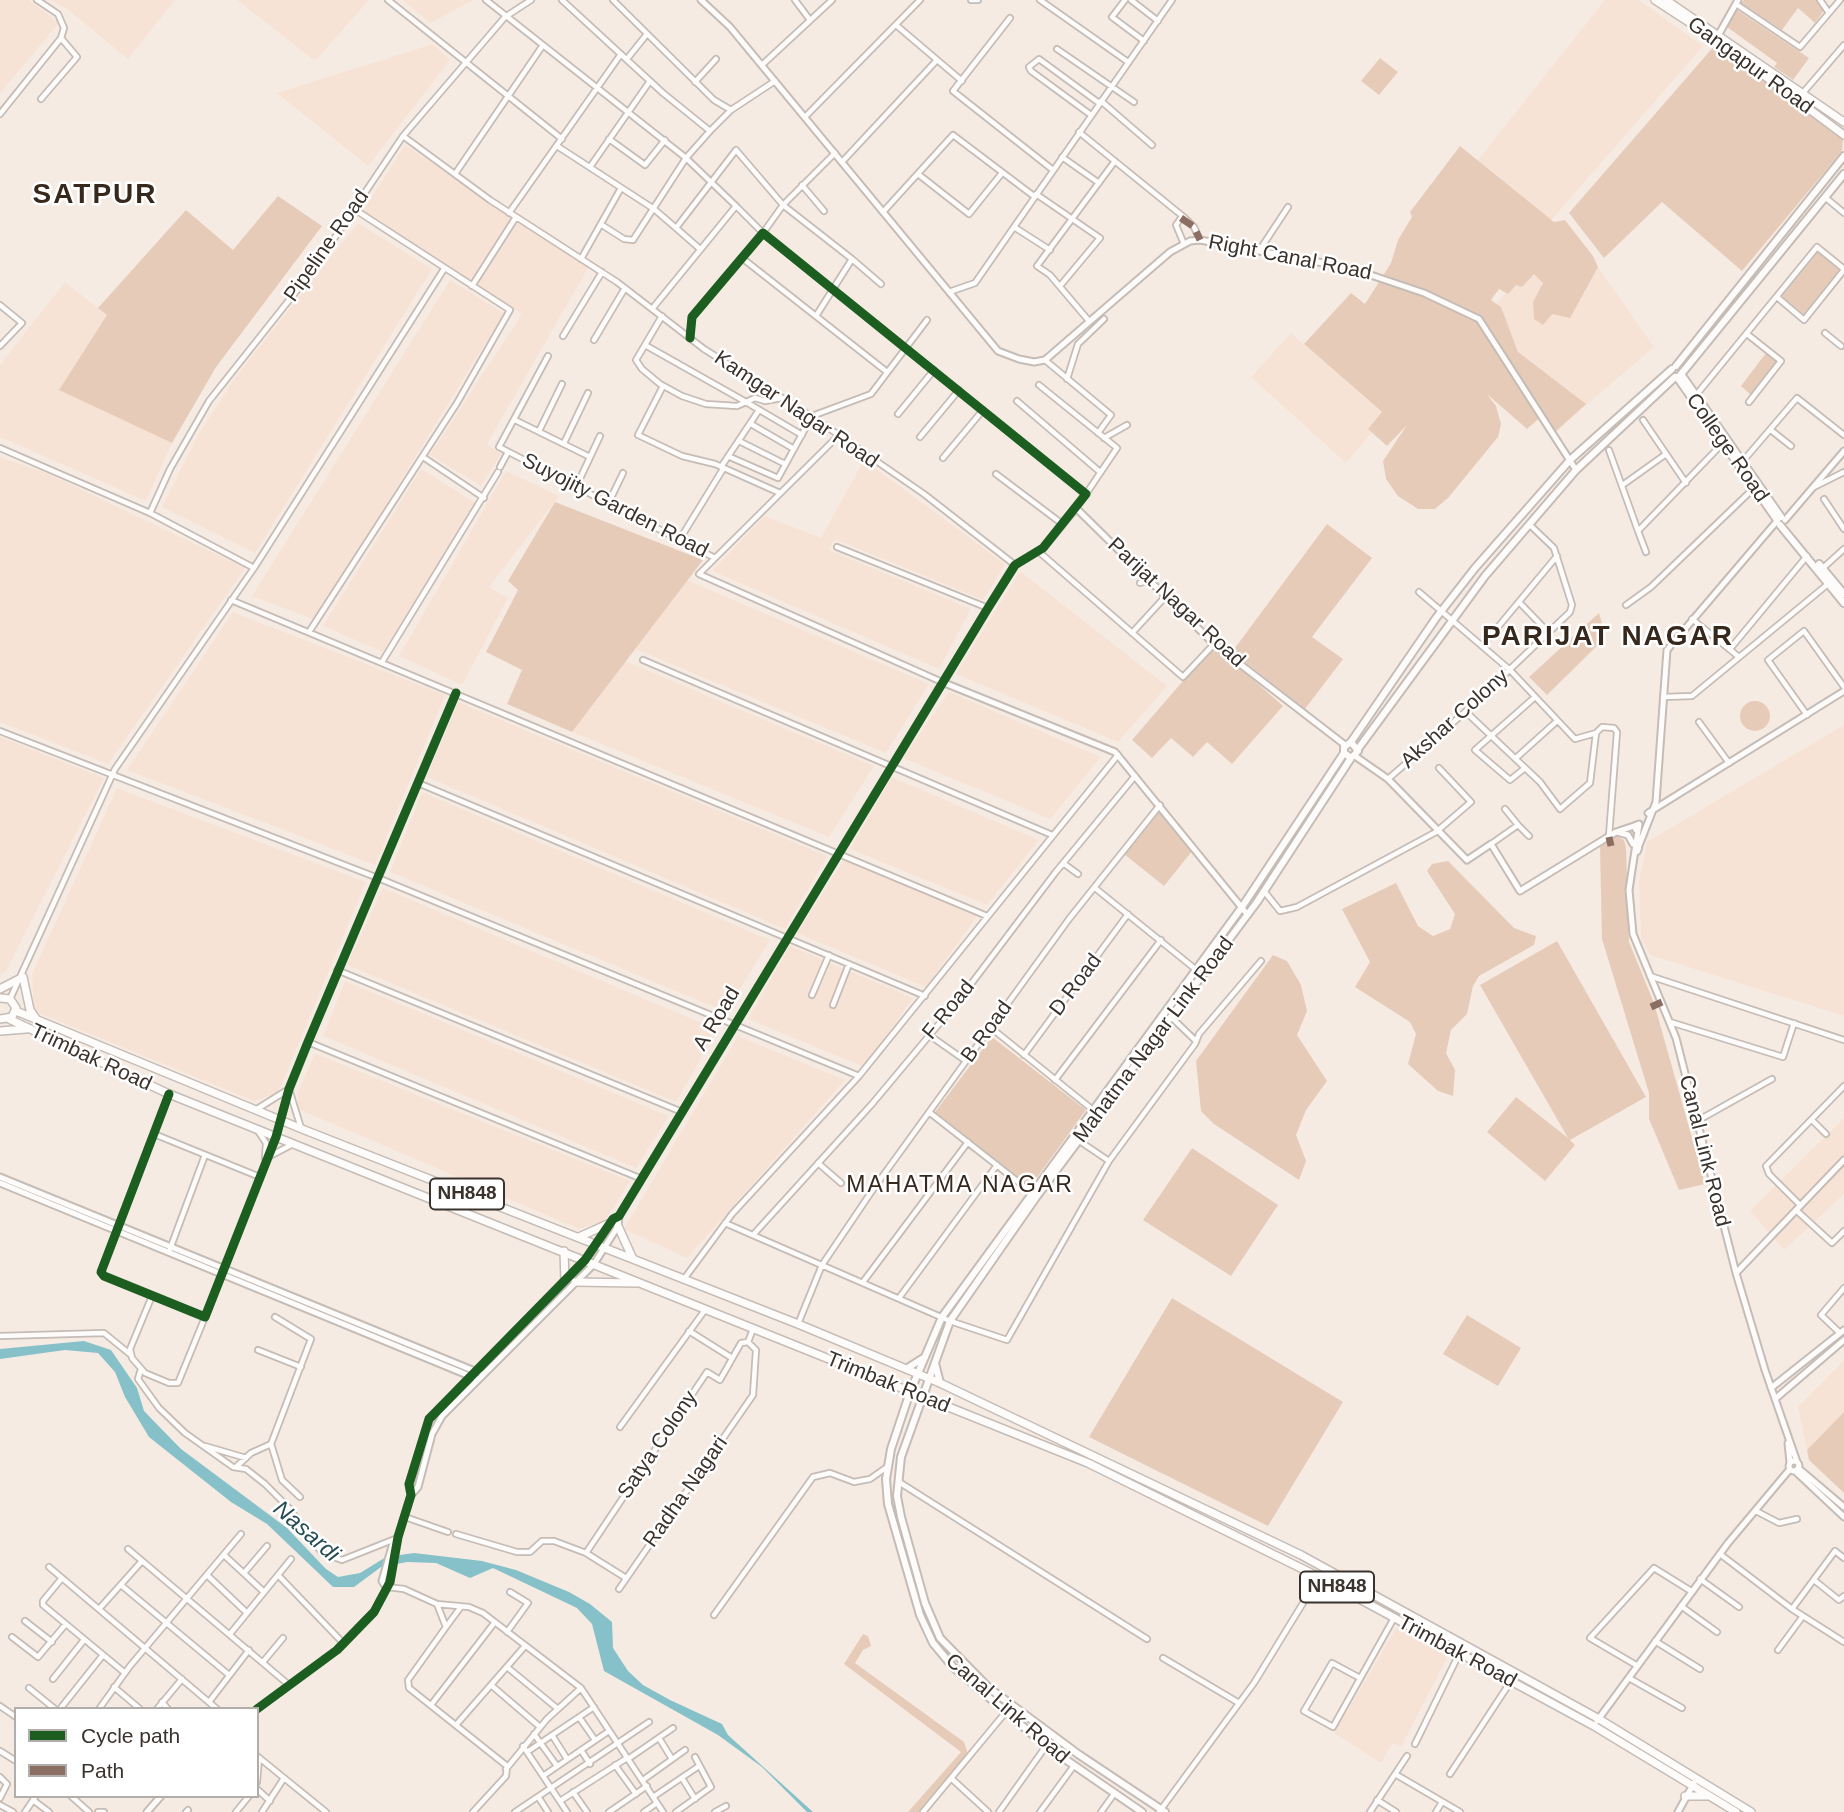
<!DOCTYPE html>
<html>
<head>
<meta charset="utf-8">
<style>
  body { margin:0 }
  #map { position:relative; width:1844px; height:1812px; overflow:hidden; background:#f6ebe3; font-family:Helvetica,sans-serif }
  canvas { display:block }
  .legend { position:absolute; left:14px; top:1707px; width:245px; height:91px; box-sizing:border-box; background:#fff; border:2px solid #b0adab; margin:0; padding:9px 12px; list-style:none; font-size:21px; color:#3a322d }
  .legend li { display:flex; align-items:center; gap:14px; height:35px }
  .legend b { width:35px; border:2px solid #b0adab }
</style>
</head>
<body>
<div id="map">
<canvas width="1844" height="1812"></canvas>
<ul class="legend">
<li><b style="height:9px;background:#1b5e20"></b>Cycle path</li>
<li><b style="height:9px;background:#8d6e63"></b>Path</li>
</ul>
</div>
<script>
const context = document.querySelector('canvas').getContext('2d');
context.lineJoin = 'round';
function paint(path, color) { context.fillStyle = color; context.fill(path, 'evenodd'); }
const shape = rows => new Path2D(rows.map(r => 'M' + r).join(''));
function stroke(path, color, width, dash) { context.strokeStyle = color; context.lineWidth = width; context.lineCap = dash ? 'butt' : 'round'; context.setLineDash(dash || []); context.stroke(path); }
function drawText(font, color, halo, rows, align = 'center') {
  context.font = font + ' Helvetica,sans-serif'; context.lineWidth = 5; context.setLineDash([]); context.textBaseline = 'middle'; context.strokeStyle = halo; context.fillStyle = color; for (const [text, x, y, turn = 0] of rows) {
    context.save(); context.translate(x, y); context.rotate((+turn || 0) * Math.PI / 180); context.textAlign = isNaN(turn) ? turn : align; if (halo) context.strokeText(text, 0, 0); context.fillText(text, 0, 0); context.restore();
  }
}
paint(shape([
  [0,0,29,0,59,23,0,93],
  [51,0,175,0,128,59,67,9],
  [237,0,369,0,315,61],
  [403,0,474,0,430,23],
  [1605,0,1639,0,1703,46,1548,224,1470,170],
  [433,44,450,60,368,166,277,93],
  [405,145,588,268,487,444,501,454,481,486,430,455,522,314,363,211],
  [1565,220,1654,347,1555,432,1484,319],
  [358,223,432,269,255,553,162,507,199,433,237,375],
  [450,280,504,313,315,620,252,596],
  [65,282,107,315,60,390,172,443,146,501,0,437,0,365],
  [1291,333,1386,416,1346,463,1251,377],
  [0,457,49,474,245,568,108,764,0,722],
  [864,460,1005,564,983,600,835,539,829,550,971,609,939,669,712,571,765,516,821,538],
  [421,469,476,503,383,652,323,626],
  [506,471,559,496,489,587,508,598,462,685,399,656],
  [1020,571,1167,686,1118,742,956,674],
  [687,580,929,684,886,753,635,649],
  [233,612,445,695,375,865,127,770],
  [625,661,874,766,829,837,572,732],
  [949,692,1101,757,1050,819,903,758],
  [458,702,827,856,785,929,427,777],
  [1844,725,1844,1016,1650,955,1641,938,1639,881,1647,842],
  [0,737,104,778,6,971,0,975],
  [892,777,1039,840,987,905,850,849],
  [117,788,366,882,278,1093,254,1101,34,1011,32,974],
  [422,792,770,940,726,1012,390,872],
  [844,860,978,915,926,987,797,933],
  [383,888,718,1030,676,1102,347,965],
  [790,946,913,998,864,1067,748,1019],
  [345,981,669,1116,636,1168,323,1036],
  [738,1036,845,1080,687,1258,624,1229],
  [315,1054,316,1054,630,1181,605,1221,579,1229,298,1109,298,1092],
  [1844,1118,1844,1194,1784,1250,1750,1211],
  [1844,1360,1844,1412,1807,1450,1798,1407],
  [1397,1627,1449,1654,1401,1747,1393,1743,1381,1763,1334,1733]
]), '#f7e3d5');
paint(shape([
  [1744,0,1819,0,1825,9,1815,23,1798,8,1782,30,1741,3],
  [1737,10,1809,58,1793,80,1774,67,1777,63,1727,27],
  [1715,45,1840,134,1843,139,1842,151,1742,271,1662,202,1604,258,1569,213],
  [1380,58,1398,72,1379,95,1361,81],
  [1460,146,1554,222,1565,220,1593,256,1598,267,1570,318,1552,314,1543,325,1534,319,1533,302,1543,283,1534,274,1522,287,1516,285,1508,294,1499,289,1491,300,1501,307,1518,352,1586,404,1555,432,1544,414,1527,429,1487,394,1496,406,1501,424,1498,437,1448,498,1435,509,1418,509,1398,496,1386,479,1383,461,1407,425,1387,446,1368,429,1382,412,1304,344,1351,293,1365,304,1391,263,1398,240,1412,217,1410,212],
  [278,196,322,226,216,367,172,443,59,390,107,315,98,308,186,210,233,250],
  [1818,252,1840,270,1804,315,1781,296],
  [1766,353,1777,361,1751,395,1741,386],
  [555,502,703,560,572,732,507,704,522,670,486,652,518,590,508,581],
  [1327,524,1372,558,1312,637,1343,659,1305,709,1232,652],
  [1599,613,1606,637,1547,695,1529,677],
  [1214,645,1283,706,1232,764,1207,742,1193,757,1171,738,1152,758,1132,740],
  '1740 716a15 15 0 1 1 30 0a15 15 0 1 1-30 0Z',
  [1161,810,1193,850,1164,886,1124,854],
  [1617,836,1624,840,1626,848,1629,942,1654,1003,1705,1184,1679,1190,1649,1119,1649,1093,1602,939,1600,847],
  [1448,861,1514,928,1536,936,1534,945,1479,976,1473,986,1467,1014,1451,1030,1446,1053,1455,1070,1453,1096,1438,1091,1408,1064,1416,1034,1410,1022,1355,987,1370,962,1342,909,1396,883,1418,926,1433,936,1450,929,1455,914,1427,871,1432,864],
  [1557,941,1646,1097,1570,1140,1575,1145,1545,1181,1487,1132,1516,1097,1568,1138,1480,985],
  [1273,955,1287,961,1301,985,1307,1011,1297,1035,1327,1081,1306,1110,1296,1135,1306,1161,1299,1180,1214,1124,1201,1111,1196,1061],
  [992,1037,1086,1110,1030,1187,935,1112],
  [1192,1148,1278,1205,1231,1276,1143,1220],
  [1172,1298,1343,1402,1268,1526,1089,1437],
  [1467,1315,1521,1348,1498,1386,1443,1354],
  [1844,1412,1844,1493,1809,1460,1807,1450],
  [863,1634,868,1636,871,1646,863,1650,855,1663,964,1742,968,1754,920,1812,908,1812,961,1752,844,1664]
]), '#e6ccb8');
paint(shape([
  [84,1341,111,1350,137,1388,144,1411,181,1449,287,1528,326,1569,338,1577,360,1573,386,1557,414,1553,482,1561,516,1570,569,1592,590,1604,612,1622,613,1648,628,1671,643,1685,670,1700,722,1724,728,1735,813,1812,807,1812,762,1767,718,1735,604,1671,592,1624,577,1608,493,1568,470,1578,436,1563,407,1562,381,1567,354,1587,333,1587,267,1524,231,1502,149,1437,125,1397,115,1372,98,1353,65,1350,0,1359,0,1349]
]), '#86c1c9');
const minor = shape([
  [37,0,58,14,64,28,61,38],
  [388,0,562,139],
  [486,0,686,158,633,240,624,239,602,225],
  [562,0,663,93,710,131,686,158,736,206],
  [613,0,714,100,731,110],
  [795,0,810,20],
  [971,0,978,0],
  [1040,0,1128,62],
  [1125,0,1112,17,1144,41],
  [1131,0,1158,21],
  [1820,0,1829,13],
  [1736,4,1800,47,1840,0],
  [1010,18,953,91,1053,170],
  [896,25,962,81],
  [1057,49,1134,102],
  [627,59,647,34],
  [762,65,832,0],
  [695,82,716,59],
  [1802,94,1844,45],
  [1101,101,1152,145],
  [0,114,61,38,77,57,41,99],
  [1091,115,1031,71,1029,67,1039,59,1099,103],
  [805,117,920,0],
  [710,131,731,110,775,81],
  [1079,132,1185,218,1194,227,1200,240],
  [403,136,490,200,617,282,704,349,814,418,924,494,1015,565],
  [609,139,645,165,665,140],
  [557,146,654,209,676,228],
  [1062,157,1099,183],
  [842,162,937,60],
  [590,167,650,81],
  [455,174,543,45],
  [918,174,969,214,1002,173],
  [802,185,824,211],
  [1036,194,1100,238,1060,286],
  [1826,198,1844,213],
  [883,212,953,135,1035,197],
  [509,213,621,54],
  [1181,218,1176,225,1184,244],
  [1014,227,1050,250],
  [1259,251,1288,207],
  [742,258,887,372],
  [581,259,621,188],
  [852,259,881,284],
  [472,286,516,217],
  [949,292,975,283,1172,0],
  [1777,297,1804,320,1844,270],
  [0,305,22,323,0,346],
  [652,309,736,206,763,233,783,205,736,150,676,228,700,249],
  [662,316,636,360,642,369,660,384,682,396,706,404,737,406,746,402,802,435],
  [816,316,852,259,783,205,835,153],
  [1089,321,1050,275,1037,266,1115,161],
  [1825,333,1841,346],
  [1747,334,1781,361,1749,402],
  [563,336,602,272],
  [690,338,692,317,763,233,1086,494,1076,508],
  [594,340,625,288],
  [645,345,746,402,755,398,765,401,782,398],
  [548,356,499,447,715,558],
  [1045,360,1111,415,1098,433],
  [1067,379,1078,344,1104,319],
  [1039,385,1117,448,1086,494],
  [663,386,638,435,682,456,715,464,780,493],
  [1697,394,1817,247,1844,269],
  [1017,401,1100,472],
  [898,414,934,370],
  [515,420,590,457],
  [1643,420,1686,483],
  [751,424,794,449],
  [539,431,562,384],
  [1772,431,1791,446],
  [837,437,699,574,942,682],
  [920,437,959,390],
  [1104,438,1127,425],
  [739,441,785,464],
  [564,443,588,393],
  [0,448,150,513,254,568],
  [1609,450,1638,531],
  [423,457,484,498],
  [730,457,778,478,812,416,871,394,927,320],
  [943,458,983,410],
  [1743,461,1797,398,1844,435],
  [500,467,508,452],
  [996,474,1061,523],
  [1624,484,1666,454],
  [577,485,600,436],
  [1814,487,1844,472],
  [1824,499,1844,529],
  [609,502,623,473],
  [150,513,170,469,209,401,313,270,403,136,505,17,531,0],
  [680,539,723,469,721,467,759,410],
  [837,547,988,608],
  [1038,551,1183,677,1214,644],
  [1646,552,1638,531,1723,443],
  [1823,568,1844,549],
  [1140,583,1149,580],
  [1419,592,1510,670,1575,739,1596,733],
  [231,600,987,916],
  [1519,602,1548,632],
  [1626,605,1651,587,1754,488],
  [1692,619,1739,657],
  [309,632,457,403,510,310,354,209],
  [1132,633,1165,597],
  [1483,645,1557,556],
  [1730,649,1807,556],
  [643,660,1052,835],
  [382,662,498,472],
  [1663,697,1692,696,1828,584],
  [1466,712,1540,782,1560,809,1590,783,1596,733,1602,727,1614,728,1617,732,1609,836],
  [1807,715,1768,660,1804,631,1844,687],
  [1699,722,1729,763],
  [0,731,378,878,859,1076],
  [1516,758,1557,721],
  [1525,768,1510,780,1475,750,1535,697],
  [1388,779,1464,713,1570,612,1572,605,1554,548,1530,525],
  [418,783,925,996],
  [1518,825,1529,836],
  [1491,844,1518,825,1505,809],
  [1063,863,1078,874],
  [1095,888,1194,968],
  [1264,891,1280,911,1297,907,1436,832,1471,802,1439,768],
  [337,970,682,1112],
  [1650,976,1844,1040],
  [812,995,829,955],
  [10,999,115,769,254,568,444,269],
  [833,1005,849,964],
  [1171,1017,1196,1041],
  [1670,1022,1783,1057,1794,1023],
  [990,1027,1093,1110],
  [929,1035,966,1061],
  [308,1042,642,1179],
  [1024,1055,1128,914],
  [1055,1080,1161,940],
  [169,1094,101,1272,104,1276,205,1317,276,1137,289,1089,308,1042,456,693],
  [257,1109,289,1089,301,1128],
  [929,1112,1031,1192],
  [1812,1120,1826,1134],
  [1697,1121,1772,1079],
  [258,1131,266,1143,265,1158],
  [154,1134,260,1177],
  [1078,1140,1109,1161],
  [270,1156,293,1144],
  [818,1163,841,1183],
  [1800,1205,1769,1174,1766,1166,1844,1086],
  [1796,1210,1832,1243,1844,1231],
  [725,1223,950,1321,1007,1340,1109,1161,1195,1044,1199,1034,1261,961],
  [753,1235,872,1104,959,1000,1055,873,1135,776],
  [170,1249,205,1155],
  [684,1279,732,1214,859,1076,1118,755],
  [863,1282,968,1142],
  [152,1296,130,1349,132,1358,145,1373,169,1383,178,1383,205,1317],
  [899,1298,997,1165],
  [275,1317,311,1339,271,1444,282,1480,300,1497],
  [798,1324,822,1265,874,1188,1069,919,1160,805],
  [689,1331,732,1358],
  [1840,1333,1821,1315,1844,1288],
  [0,1336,104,1333,131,1355],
  [258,1350,301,1367],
  [141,1369,138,1379,159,1408,185,1433,233,1467,246,1469,265,1484,290,1509,322,1553,342,1560,395,1539],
  [620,1427,705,1310],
  [205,1446,246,1458],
  [236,1467,251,1453,271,1444],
  [899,1482,1147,1639],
  [1756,1511,1779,1523,1797,1519],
  [405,1517,448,1532],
  [456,1534,517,1552,530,1552,542,1541,554,1541,586,1553,626,1578],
  [128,1549,289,1685],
  [586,1553,707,1372,720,1380,741,1343,748,1342,753,1329],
  [1720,1554,1792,1609,1844,1642],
  [224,1555,264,1592],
  [49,1567,217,1709],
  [244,1573,267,1546],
  [207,1575,247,1613],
  [278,1575,344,1644],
  [62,1578,43,1601,43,1605,125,1673],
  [1700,1579,1739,1607],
  [1814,1580,1839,1600,1844,1596],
  [121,1585,229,1675],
  [387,1587,404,1589,437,1604,469,1607,483,1613,581,1688,663,1812],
  [619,1589,753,1395,756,1350,748,1342],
  [437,1604,446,1627,408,1680,409,1688,507,1766,506,1776,473,1812],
  [1681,1606,1717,1632],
  [99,1609,142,1561],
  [1792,1609,1835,1551,1844,1558],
  [714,1615,813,1477,830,1473,854,1482,870,1479,887,1467],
  [25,1621,52,1642],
  [446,1627,460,1608],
  [507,1632,528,1603,510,1592],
  [230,1634,291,1559],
  [12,1637,38,1657,65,1625],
  [1655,1641,1700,1669],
  [1778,1650,1803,1616],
  [1163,1658,1239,1703],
  [263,1662,283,1638],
  [1636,1665,1590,1638,1654,1568,1691,1591],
  [507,1667,558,1709],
  [1360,1678,1332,1663,1304,1711,1333,1727,1394,1618],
  [1629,1678,1682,1708],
  [53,1679,84,1640],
  [491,1685,540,1727],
  [114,1687,140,1709],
  [29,1688,55,1709],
  [162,1702,168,1709],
  [209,1702,249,1650],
  [431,1705,495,1622],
  [0,1706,16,1717],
  [60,1709,103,1655],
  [99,1709,130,1666,241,1534],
  [157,1709,182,1679],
  [579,1717,595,1740],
  [456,1725,525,1646],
  [534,1734,557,1766],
  [552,1735,567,1759],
  [659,1738,672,1759],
  [1415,1744,1459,1654],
  [523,1746,567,1812],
  [581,1750,590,1764],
  [0,1751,16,1761],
  [527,1752,594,1707],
  [257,1756,326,1812],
  [628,1759,673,1728],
  [615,1765,636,1794],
  [506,1769,547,1719,581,1688],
  [1395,1774,1460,1812],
  [1450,1774,1511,1681],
  [543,1776,609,1731],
  [0,1777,7,1784,0,1798],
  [682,1778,695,1799],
  [952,1779,988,1812],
  [643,1780,685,1750],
  [257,1782,259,1758],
  [257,1789,270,1801],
  [573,1792,587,1812],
  [71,1796,89,1812],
  [653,1797,699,1766],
  [539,1798,548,1812],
  [33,1800,49,1812],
  [1377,1800,1396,1812],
  [560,1801,627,1758],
  [0,1805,13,1812],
  [25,1812,36,1796],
  [98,1812,104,1812],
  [186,1812,188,1810],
  [236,1812,249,1796],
  [262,1812,284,1778],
  [515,1812,649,1722],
  [609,1812,647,1786],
  [644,1812,657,1803],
  [676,1812,711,1787,695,1757],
  [715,1812,726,1806],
  [923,1812,1005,1713],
  [999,1812,1046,1746],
  [1040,1812,1073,1767],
  [1101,1812,1114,1794],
  [1159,1812,1254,1683,1319,1577],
  [1370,1812,1407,1756],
  [1436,1812,1442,1802]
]);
const tertiary = shape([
  [701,0,730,27,998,351,1019,359,1034,362,1045,360,1170,252,1190,241,1200,240,1350,268,1424,293,1479,319,1576,470],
  [1719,34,1738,0],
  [1785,520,1844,451],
  [942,682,1115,752,1247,914],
  [1355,756,1388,779,1467,860,1491,844,1520,891,1616,832,1634,826],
  [1648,813,1844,691],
  [1636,830,1634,826,1639,824,1629,890,1633,934,1676,1038,1736,1273,1765,1370,1797,1462],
  [1617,832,1628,835,1633,844],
  [1638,848,1656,802,1667,650,1777,521],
  [0,1177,482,1374],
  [0,1183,477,1379],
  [1736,1273,1844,1160],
  [1771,1388,1844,1330],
  [1775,1399,1844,1340],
  [1788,1443,1790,1463],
  '1789 1466a5 5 0 1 1 10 0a5 5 0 1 1-10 0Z',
  [1798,1468,1844,1507],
  [1795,1471,1844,1517],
  [411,1495,418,1487,432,1434,442,1416,594,1264,618,1226,619,1216],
  [386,1587,382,1581,393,1543,398,1537],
  [257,1709,337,1650,374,1612,390,1582,398,1537,411,1495,409,1484,429,1419,585,1260,613,1219,619,1216,988,608,1015,565,1043,548,1076,508,1214,644,1345,745],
  [1597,1721,1728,1543,1790,1469],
  [147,1812,161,1796],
  [1678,1812,1694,1783]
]);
const secondary = shape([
  [1676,366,1844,156],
  [1682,373,1844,174],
  [1681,374,1781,517],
  [1677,377,1777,520],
  [1780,525,1844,603],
  [1819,564,1844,594],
  [1351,742,1358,751,1351,758,1344,753,1344,747,1351,742,1436,618,1475,568,1570,460,1672,369],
  [1358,749,1485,576,1576,470,1675,377],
  [1637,851,1638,848],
  [935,1363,940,1383],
  [906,1369,925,1357],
  [1142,1812,1046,1746,953,1667,933,1643,920,1615,888,1504,886,1479,891,1449,910,1392,942,1317,1242,907,1344,753],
  [1165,1812,1078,1754,989,1688,940,1638,925,1603,901,1517,897,1496,901,1457,950,1321,1037,1196,1257,902,1351,758]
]);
const primary = shape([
  [1655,0,1715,39,1844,135],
  [1666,0,1844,122]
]);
const trunk = shape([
  [0,989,23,977,30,1010,37,1020],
  [0,998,10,999,16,1008,12,1017,0,1019],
  [16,1011,302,1129,798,1324,940,1383,1301,1555,1599,1719,1751,1812],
  [9,1019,169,1094,1088,1463,1319,1577,1594,1726,1736,1812],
  [0,1031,26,1029],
  [618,1226,632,1257],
  [579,1237,610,1223],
  [564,1251,565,1281],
  [575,1282,636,1283],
  [1685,1796,1709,1796]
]);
stroke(minor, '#c5bcb6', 8);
stroke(tertiary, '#c5bcb6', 9);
stroke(secondary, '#c5bcb6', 10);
stroke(primary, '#c5bcb6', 10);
stroke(trunk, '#c5bcb6', 10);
stroke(minor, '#fefcfb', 4.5);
stroke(tertiary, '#fefcfb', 5);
stroke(secondary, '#fefcfb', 6);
stroke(primary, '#fefcfb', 7);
stroke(trunk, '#fefcfb', 7);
stroke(shape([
  [1181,218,1194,227,1200,240],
  [1609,837,1611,846],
  [1651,1007,1662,1002]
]), '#8d6e63', 7, [14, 7]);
stroke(shape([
  [169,1094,101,1272,104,1276,205,1317,276,1137,289,1089,308,1042,456,693],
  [257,1709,337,1650,374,1612,390,1582,398,1537,411,1495,409,1484,429,1419,585,1260,613,1219,619,1216,988,608,1015,565,1043,548,1086,494,763,233,692,317,690,338]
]), '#1b5e20', 9);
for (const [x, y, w] of [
  [467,1194,74],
  [1337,1587,74]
]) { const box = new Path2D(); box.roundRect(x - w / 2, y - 15.5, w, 31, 5); context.fillStyle = '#fff'; context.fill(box); stroke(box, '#3a322d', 2); }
drawText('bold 19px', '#3a322d', null, [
  ["NH848",467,1194],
  ["NH848",1337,1587]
]);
drawText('21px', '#3a322d', '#fff', [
  ["Gangapur Road",1750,66,36],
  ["Pipeline Road",327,246,-55],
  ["Right Canal Road",1290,258,11],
  ["Kamgar Nagar Road",796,410,34],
  ["College Road",1727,448,55],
  ["Suyojity Garden Road",615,506,27],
  ["Parijat Nagar Road",1176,603,43],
  ["Akshar Colony",1455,719,-42],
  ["D Road",1076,985,-53],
  ["F Road",949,1010,-51],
  ["A Road",717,1019,-59],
  ["B Road",987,1032,-54],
  ["Mahatma Nagar Link Road",1154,1040,-53],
  ["Trimbak Road",91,1058,25],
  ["Canal Link Road",1704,1151,76],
  ["Trimbak Road",888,1383,22],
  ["Satya Colony",658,1445,-56],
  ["Radha Nagari",686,1492,-55],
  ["Trimbak Road",1457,1652,28],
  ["Canal Link Road",1007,1709,41]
]);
context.letterSpacing = '2px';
drawText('23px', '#36281c', '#fff', [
  ["MAHATMA NAGAR",960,1186]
]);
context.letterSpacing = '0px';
drawText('italic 23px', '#254d54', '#fff', [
  ["Nasardi",306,1532,41]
]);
context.letterSpacing = '2px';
drawText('bold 28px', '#36281c', '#fff', [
  ["SATPUR",95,195],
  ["PARIJAT NAGAR",1608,637]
]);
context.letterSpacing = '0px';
</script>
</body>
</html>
